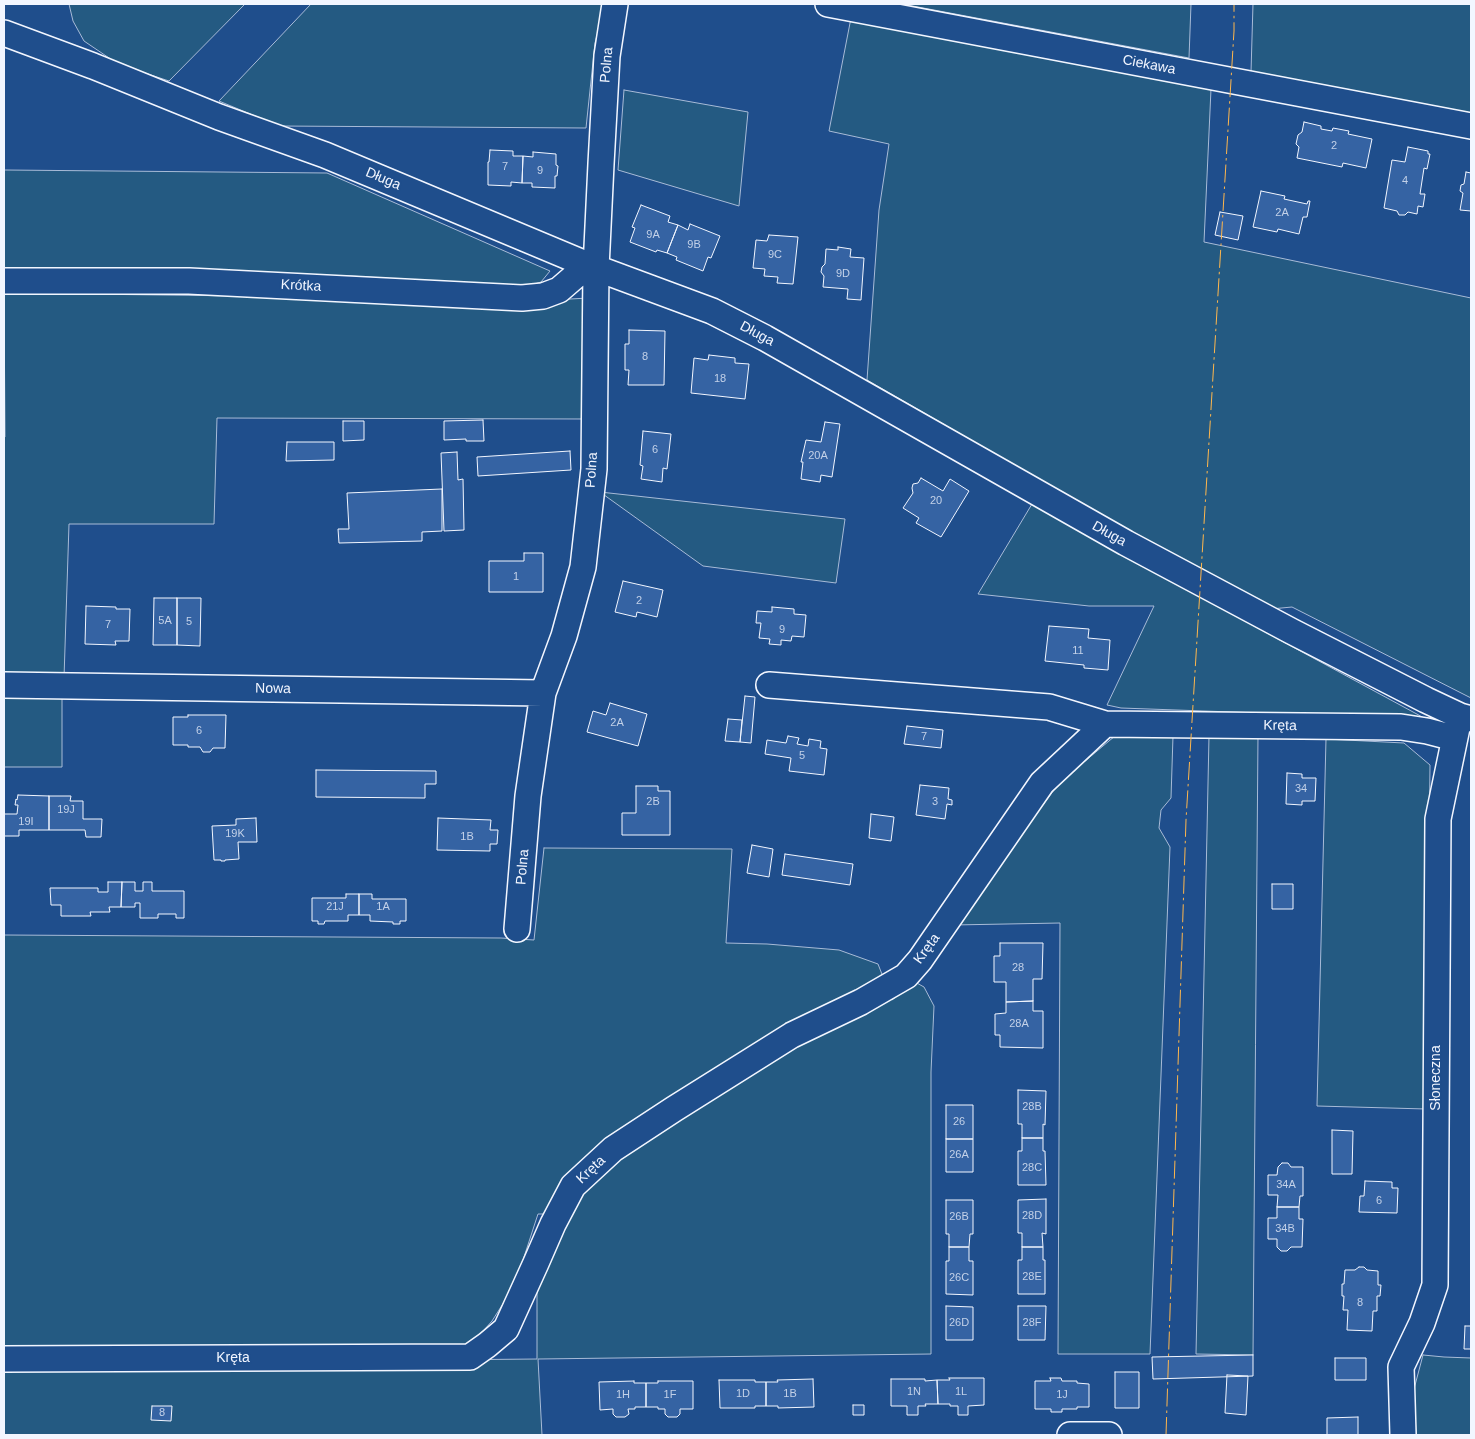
<!DOCTYPE html>
<html>
<head>
<meta charset="utf-8">
<style>
  body { margin:0 }
  #map { position:relative; width:1475px; height:1439px; overflow:hidden; background:#1f4e8c; font-family:Arial,sans-serif }
  canvas { display:block }
  .frame { position:absolute; inset:0; border:5px solid #f2f6ff; pointer-events:none }
</style>
</head>
<body>
<div id="map">
<canvas width="1475" height="1439"></canvas>
<div class="frame"></div>
</div>
<script>
const context = document.querySelector('canvas').getContext('2d');
context.lineJoin = 'round';
function paint(path, color) { context.fillStyle = color; context.fill(path, 'evenodd'); }
const shape = rows => new Path2D(rows.map(r => 'M' + r).join(''));
function stroke(path, color, width, dash) { context.strokeStyle = color; context.lineWidth = width; context.lineCap = dash ? 'butt' : 'round'; context.setLineDash(dash || []); context.stroke(path); }
function drawText(font, color, halo, rows, align = 'center') {
  context.font = font + ' Arial,sans-serif'; context.lineWidth = 4; context.setLineDash([]); context.textBaseline = 'middle'; context.strokeStyle = halo; context.fillStyle = color; for (const [text, x, y, turn = 0] of rows) {
    context.save(); context.translate(x, y); context.rotate((+turn || 0) * Math.PI / 180); context.textAlign = isNaN(turn) ? turn : align; if (halo) context.strokeText(text, 0, 0); context.fillText(text, 0, 0); context.restore();
  }
}
const green = shape([
  [69,4,245,4,169,81,118,64,84,41,73,21,69,4],
  [311,4,605,4,595,43,586,128,279,126,219,101,311,4],
  [902,4,1191,4,1189,58,902,4],
  [1253,4,1471,4,1471,113,1251,72,1253,4],
  [851,18,1211,89,1204,242,1471,298,1471,698,1292,607,1271,609,1139,537,867,380,879,210,889,144,829,131,851,18],
  [624,90,748,112,739,206,618,170,624,90],
  [4,170,327,173,550,271,541,282,528,286,511,286,351,276,4,272,4,170],
  [4,293,553,300,588,298,587,419,217,418,214,524,69,524,64,678,4,677,4,438,5,437,4,293],
  [600,492,845,519,836,583,703,566,600,492],
  [1032,504,1219,607,1426,719,1121,708,1107,705,1154,606,1089,606,978,594,1032,504],
  [4,697,62,697,62,767,4,767,4,697],
  [1258,735,1253,1355,1196,1354,1209,736,1258,735],
  [1115,736,1173,736,1171,798,1161,810,1159,828,1170,847,1150,1354,1058,1354,1060,923,953,925,1060,782,1115,736],
  [1326,739,1404,743,1430,765,1426,1109,1317,1106,1326,739],
  [544,848,732,849,726,943,767,944,839,950,878,964,892,1000,915,982,924,987,934,1006,931,1072,931,1354,538,1359,542,1435,4,1435,4,1364,537,1359,537,1281,567,1214,538,1214,523,1260,506,1299,492,1321,468,1348,4,1347,4,935,501,938,534,940,544,848],
  [1423,1355,1444,1357,1471,1358,1471,1435,1416,1435,1414,1389,1423,1355]
]);
paint(green, '#245a82');
stroke(green, '#a8bbd7', 1);
const building = shape([
  [1304,122,1321,126,1321,129,1332,131,1333,128,1349,131,1348,134,1372,139,1366,168,1343,163,1342,167,1297,158,1299,147,1296,144,1298,135,1302,132,1304,122],
  [1408,147,1428,151,1428,154,1430,154,1427,169,1424,168,1420,194,1425,194,1423,207,1418,206,1417,214,1408,212,1405,215,1399,215,1397,211,1384,208,1392,160,1405,162,1408,147],
  [490,150,513,151,513,156,523,156,522,183,511,182,511,186,488,185,488,162,489,162,490,150],
  [533,152,556,154,556,165,558,166,557,176,555,176,555,188,532,187,532,183,522,183,523,156,533,157,533,152],
  [1466,172,1471,173,1471,211,1460,210,1463,193,1460,191,1461,185,1464,184,1466,172],
  [1261,191,1285,196,1284,199,1307,204,1308,201,1310,201,1307,217,1303,217,1299,234,1278,229,1277,232,1253,227,1261,191],
  [641,205,670,216,668,222,678,225,667,253,657,250,656,252,630,242,635,228,632,227,641,205],
  [1220,212,1243,216,1238,240,1215,235,1220,212],
  [690,224,720,236,711,258,708,257,703,271,676,260,677,257,667,253,678,225,688,230,690,224],
  [769,235,798,237,793,284,777,283,778,277,764,276,765,269,753,268,756,240,767,241,769,235],
  [838,247,851,249,850,257,864,258,861,300,847,299,848,289,823,287,824,276,821,272,822,267,825,264,826,249,838,250,838,247],
  [629,330,665,331,664,385,628,385,629,370,625,370,625,344,629,344,629,330],
  [709,355,735,358,735,363,749,364,745,399,691,393,694,358,708,360,709,355],
  [483,420,484,441,466,441,466,439,444,440,444,421,483,420],
  [343,421,364,421,364,440,343,441,343,421],
  [825,422,840,424,832,477,821,475,820,482,801,479,803,462,801,462,806,440,821,442,825,422],
  [643,431,671,434,667,469,663,468,662,482,641,479,643,466,640,465,643,431],
  [287,442,334,442,334,460,286,461,287,442],
  [570,451,571,470,478,476,477,457,570,451],
  [457,452,458,480,463,479,464,530,444,531,441,453,457,452],
  [921,478,943,491,950,479,969,491,941,537,916,523,919,518,903,508,913,493,912,488,913,484,918,483,921,478],
  [442,489,442,531,422,532,422,541,339,543,338,529,349,529,347,493,442,489],
  [524,553,543,553,543,592,489,592,489,561,524,561,524,553],
  [623,581,663,590,657,617,637,612,636,617,615,612,623,581],
  [154,598,177,598,177,645,153,645,154,598],
  [177,598,201,598,200,646,177,645,177,598],
  [86,606,116,607,116,609,130,609,129,641,115,641,116,645,85,644,86,606],
  [772,607,794,609,794,614,806,615,804,637,792,636,791,641,781,640,781,645,769,644,770,639,759,638,761,623,756,623,757,611,772,612,772,607],
  [1049,626,1089,629,1088,638,1110,640,1108,670,1084,668,1084,665,1045,661,1049,626],
  [745,696,755,697,751,743,740,742,745,696],
  [610,703,647,714,638,746,587,732,593,711,606,715,610,703],
  [188,715,226,715,225,748,213,748,210,752,203,752,200,747,188,747,188,745,173,745,173,717,188,717,188,715],
  [728,719,742,720,740,742,725,741,728,719],
  [907,726,943,730,941,748,904,744,907,726],
  [788,736,799,738,797,744,808,746,809,739,821,741,820,748,827,749,824,775,789,771,791,758,765,754,767,740,786,743,788,736],
  [316,770,436,771,436,784,425,784,425,798,316,797,316,770],
  [1287,773,1302,774,1302,778,1316,778,1315,801,1302,801,1302,805,1286,804,1287,773],
  [920,785,949,788,948,799,952,800,952,805,947,804,945,819,916,815,920,785],
  [636,786,658,786,658,791,670,791,670,835,622,835,622,813,636,813,636,786],
  [18,795,49,796,49,830,19,830,19,836,4,836,4,814,17,814,18,805,15,805,16,799,17,800,18,795],
  [49,796,71,796,70,801,83,801,83,819,102,819,101,837,86,837,85,830,49,830,49,796],
  [871,814,894,817,891,841,869,838,871,814],
  [256,818,257,842,238,842,239,859,225,860,225,861,221,861,221,860,214,860,212,826,236,825,236,819,256,818],
  [438,818,491,820,490,830,498,830,497,844,490,844,490,851,437,850,438,818],
  [752,845,773,849,769,877,747,873,752,845],
  [785,854,853,864,850,885,782,875,785,854],
  [108,882,122,882,121,907,109,907,110,912,90,912,91,916,61,916,61,905,51,905,50,888,98,888,98,892,108,892,108,882],
  [122,882,135,882,135,891,143,891,143,882,152,882,152,891,184,891,184,918,176,918,176,914,158,914,158,918,140,918,140,903,135,903,135,907,121,907,122,882],
  [1272,884,1293,884,1293,909,1272,909,1272,884],
  [346,894,359,894,359,915,348,915,348,921,325,921,324,924,318,924,318,921,312,921,312,898,346,898,346,894],
  [359,894,372,894,372,899,406,899,406,921,400,921,400,924,393,924,393,922,370,921,370,915,359,915,359,894],
  [1000,943,1043,943,1042,979,1033,979,1033,1001,1006,1002,1006,982,994,982,994,956,1000,956,1000,943],
  [1033,1001,1033,1011,1043,1011,1043,1048,1000,1047,1000,1035,995,1035,995,1014,1006,1013,1006,1002,1033,1001],
  [1018,1090,1046,1091,1045,1125,1043,1124,1043,1138,1022,1138,1022,1124,1018,1124,1018,1090],
  [946,1105,973,1105,973,1139,946,1139,946,1105],
  [1332,1130,1353,1131,1352,1174,1332,1174,1332,1130],
  [1022,1138,1043,1138,1043,1151,1045,1151,1046,1185,1018,1185,1018,1151,1022,1151,1022,1138],
  [946,1139,973,1139,973,1172,946,1172,946,1139],
  [1282,1163,1288,1163,1291,1167,1303,1167,1303,1196,1300,1196,1299,1207,1277,1207,1278,1195,1268,1195,1268,1175,1277,1175,1278,1167,1282,1163],
  [1365,1181,1392,1182,1392,1188,1398,1188,1397,1213,1359,1212,1360,1196,1364,1196,1365,1181],
  [1046,1199,1046,1234,1042,1233,1043,1247,1022,1247,1022,1233,1018,1233,1018,1200,1046,1199],
  [946,1200,973,1200,973,1234,970,1234,969,1247,949,1247,949,1234,946,1234,946,1200],
  [1277,1207,1299,1207,1299,1219,1303,1219,1302,1247,1291,1247,1287,1251,1281,1251,1277,1247,1277,1239,1268,1239,1268,1218,1277,1218,1277,1207],
  [949,1247,969,1247,969,1261,973,1261,973,1295,946,1294,946,1261,949,1261,949,1247],
  [1022,1247,1043,1247,1043,1260,1045,1260,1045,1294,1018,1294,1018,1260,1022,1260,1022,1247],
  [1359,1267,1364,1267,1367,1270,1378,1271,1378,1285,1381,1285,1380,1296,1377,1296,1377,1311,1373,1311,1372,1331,1347,1330,1348,1310,1343,1310,1344,1296,1342,1296,1342,1284,1344,1284,1345,1270,1355,1270,1359,1267],
  [946,1306,973,1307,973,1340,946,1340,946,1306],
  [1018,1306,1046,1306,1045,1340,1018,1340,1018,1306],
  [1465,1326,1471,1326,1471,1349,1464,1349,1465,1326],
  [1253,1355,1253,1376,1153,1379,1152,1357,1253,1355],
  [1335,1358,1366,1358,1366,1380,1335,1380,1335,1358],
  [1115,1372,1139,1372,1139,1408,1115,1408,1115,1372],
  [1227,1375,1248,1376,1246,1415,1225,1413,1227,1375],
  [949,1378,984,1378,984,1405,968,1406,968,1415,958,1415,958,1406,950,1406,950,1404,938,1404,937,1380,950,1380,949,1378],
  [1050,1378,1061,1378,1062,1381,1077,1381,1077,1383,1089,1384,1089,1407,1077,1407,1077,1409,1062,1409,1062,1412,1051,1412,1051,1409,1035,1409,1035,1381,1051,1381,1050,1378],
  [813,1379,814,1407,778,1408,778,1406,766,1406,766,1382,778,1382,777,1380,813,1379],
  [891,1379,925,1379,925,1381,937,1380,938,1404,925,1404,926,1406,918,1406,918,1415,907,1415,907,1406,891,1406,891,1379],
  [719,1380,755,1380,755,1382,766,1382,766,1406,755,1406,755,1408,720,1408,719,1380],
  [634,1381,634,1383,646,1383,646,1407,635,1407,635,1409,628,1409,629,1414,625,1417,616,1417,613,1414,613,1409,600,1410,599,1382,634,1381],
  [658,1381,693,1381,693,1409,680,1409,680,1414,677,1417,668,1417,665,1414,665,1409,658,1409,658,1407,646,1407,646,1383,658,1383,658,1381],
  [853,1405,864,1405,864,1415,853,1415,853,1405],
  [152,1406,172,1406,171,1421,151,1420,152,1406],
  [1358,1417,1358,1435,1327,1435,1327,1418,1358,1417]
]);
paint(building, '#3563a3');
stroke(building, '#f2f6ff', 1);
const minor = shape([
  [828,4,1471,126],
  [4,33,93,66,219,117,325,155,588,265,712,311,765,338,1126,543,1291,631,1426,700,1460,716,1471,719],
  [4,281,189,281,522,298,543,296,559,290,588,265],
  [4,685,543,693],
  [769,685,1049,707,1105,724],
  [517,929,528,796,543,693,564,636,583,567,594,469,596,268,601,164,607,56,615,4],
  [4,1359,470,1357,487,1345,506,1329,536,1263,553,1224,573,1186,613,1149,674,1109,792,1035,861,1002,906,976,920,960,1042,783,1105,724,1401,727,1427,731,1454,738],
  [1070,1435,1109,1435],
  [1403,1435,1401,1367,1422,1323,1435,1285,1438,819,1458,723]
]);
stroke(minor, '#f2f6ff', 28);
stroke(minor, '#1f4e8c', 25);
stroke(shape([
  [1166,1435,1186,820,1234,31,1234,4]
]), '#ffb74d', 1, [18, 4, 2.5, 4]);
drawText('11px', '#c3d1e8', null, [
  ["2",1334,146],
  ["7",505,167],
  ["9",540,171],
  ["4",1405,181],
  ["2A",1282,213],
  ["9A",653,235],
  ["9B",694,245],
  ["9C",775,255],
  ["9D",843,274],
  ["8",645,357],
  ["18",720,379],
  ["6",655,450],
  ["20A",818,456],
  ["20",936,501],
  ["1",516,577],
  ["2",639,601],
  ["5A",165,621],
  ["5",189,622],
  ["7",108,625],
  ["9",782,630],
  ["11",1078,651],
  ["2A",617,723],
  ["6",199,731],
  ["7",924,737],
  ["5",802,756],
  ["34",1301,789],
  ["2B",653,802],
  ["3",935,802],
  ["19J",66,810],
  ["19I",26,822],
  ["19K",235,834],
  ["1B",467,837],
  ["21J",335,907],
  ["1A",383,907],
  ["28",1018,968],
  ["28A",1019,1024],
  ["28B",1032,1107],
  ["26",959,1122],
  ["26A",959,1155],
  ["28C",1032,1168],
  ["34A",1286,1185],
  ["6",1379,1201],
  ["28D",1032,1216],
  ["26B",959,1217],
  ["34B",1285,1229],
  ["28E",1032,1277],
  ["26C",959,1278],
  ["8",1360,1303],
  ["26D",959,1323],
  ["28F",1032,1323],
  ["1N",914,1392],
  ["1L",961,1392],
  ["1D",743,1394],
  ["1B",790,1394],
  ["1H",623,1395],
  ["1F",670,1395],
  ["1J",1062,1395],
  ["8",162,1413]
]);
drawText('14px', '#f2f6ff', '#1f4e8c', [
  ["Polna",607,65,-85],
  ["Ciekawa",1149,65,11],
  ["Długa",383,179,23],
  ["Krótka",301,286,3],
  ["Długa",757,334,28],
  ["Polna",592,470,-86],
  ["Długa",1109,534,29],
  ["Nowa",273,689,1],
  ["Kręta",1280,726,1],
  ["Polna",523,867,-85],
  ["Kręta",927,949,-54],
  ["Słoneczna",1436,1078,-90],
  ["Kręta",591,1170,-43],
  ["Kręta",233,1358]
]);
</script>
</body>
</html>
